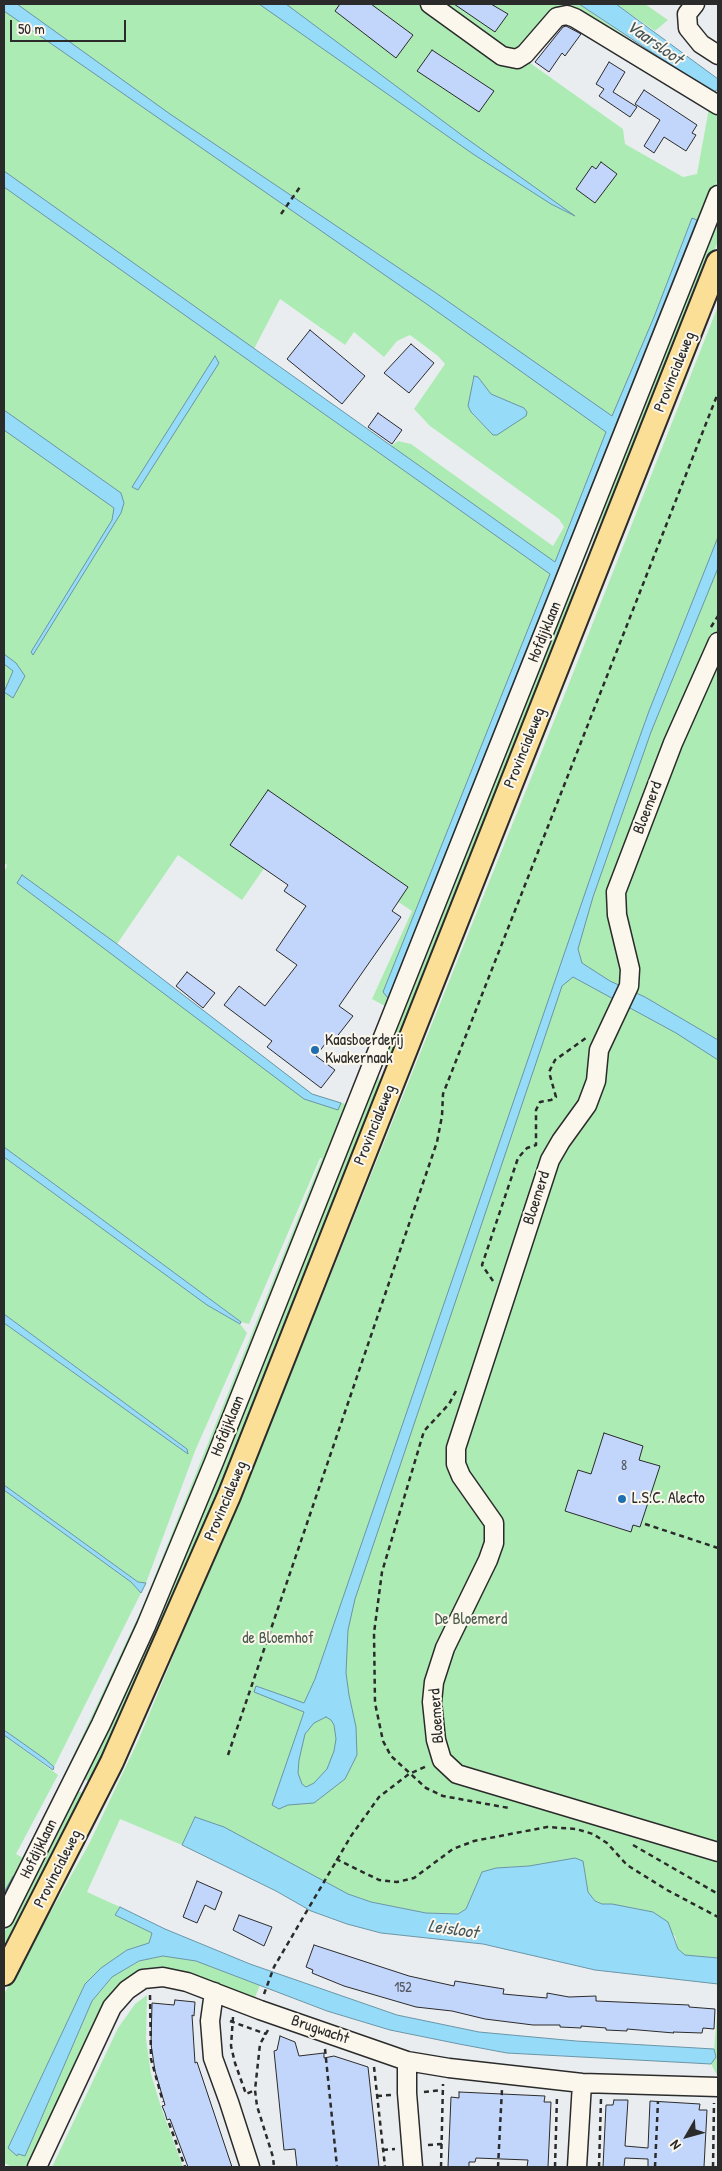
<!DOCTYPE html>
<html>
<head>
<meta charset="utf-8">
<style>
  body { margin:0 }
  #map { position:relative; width:722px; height:2171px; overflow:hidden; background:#eaedf0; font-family:"Patrick Hand",sans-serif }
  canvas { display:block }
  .frame { position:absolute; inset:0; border:5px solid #2b2b2b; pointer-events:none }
  .north { position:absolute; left:662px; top:2111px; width:50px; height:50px; -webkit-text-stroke:4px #fbf7ec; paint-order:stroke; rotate:232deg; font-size:14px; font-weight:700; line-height:20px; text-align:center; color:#2b2b2b }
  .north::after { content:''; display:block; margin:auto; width:18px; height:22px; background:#2b2b2b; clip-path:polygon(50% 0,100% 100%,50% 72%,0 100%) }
  .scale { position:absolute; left:10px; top:20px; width:116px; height:22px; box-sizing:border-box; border:2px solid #2b2b2b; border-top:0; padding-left:6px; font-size:15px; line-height:18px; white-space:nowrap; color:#2b2b2b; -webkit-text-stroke:4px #fbf7ec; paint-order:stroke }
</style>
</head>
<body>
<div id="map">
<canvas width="722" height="2171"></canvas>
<div class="frame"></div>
<div class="north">N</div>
<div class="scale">50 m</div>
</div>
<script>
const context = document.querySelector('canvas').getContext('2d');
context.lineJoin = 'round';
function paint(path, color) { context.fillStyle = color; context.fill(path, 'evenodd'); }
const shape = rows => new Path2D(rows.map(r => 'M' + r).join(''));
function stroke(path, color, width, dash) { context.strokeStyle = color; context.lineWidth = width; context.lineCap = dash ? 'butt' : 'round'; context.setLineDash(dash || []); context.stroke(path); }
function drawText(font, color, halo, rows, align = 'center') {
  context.font = font + ' "Patrick Hand",sans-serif'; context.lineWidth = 4; context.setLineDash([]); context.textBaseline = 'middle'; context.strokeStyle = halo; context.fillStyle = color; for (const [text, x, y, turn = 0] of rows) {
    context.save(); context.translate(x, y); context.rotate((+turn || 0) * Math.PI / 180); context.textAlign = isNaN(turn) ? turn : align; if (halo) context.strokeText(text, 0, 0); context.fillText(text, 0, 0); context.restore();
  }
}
paint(shape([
  [4,4,579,4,637,44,718,94,718,179,395,992,123,1663,4,1909,4,1735,58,1775,16,1854,25,1859,142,1608,322,1158,320,1158,249,1324,241,1322,4,1147,4,873,7,865,4,863],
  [565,24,573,24,709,108,697,174,683,177,625,144,623,129,530,63,557,27],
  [280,299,345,345,354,332,384,357,397,341,410,335,438,356,445,364,414,409,430,426,559,519,564,527,553,546,411,444,398,441,391,446,254,349],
  [478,377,491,394,503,400,493,434,473,415,472,381],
  [290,831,412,911,372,999,385,1006,346,1104,312,1094,117,944,178,855,242,900],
  [616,4,645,4,668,20,655,31],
  [718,208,718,241,624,478,598,527,575,584,567,621,398,1046,385,1059,385,1055],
  [718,306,718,1958,686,1956,678,1949,675,1936,638,1909,602,1904,595,1901,588,1892,584,1867,529,1866,496,1868,482,1872,466,1909,458,1914,426,1913,371,1902,348,1894,195,1817,182,1845,120,1819,87,1892,120,1907,115,1915,152,1933,149,1943,127,1950,85,1984,9,2148,24,2156,92,2001,112,1977,139,1961,164,1956,196,1961,260,1985,254,2000,192,1977,133,1982,38,2167,12,2167,4,2163,4,1994,89,1844,138,1741,319,1304,562,701],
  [374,1075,379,1077,380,1084,378,1095,210,1521,93,1783,81,1778],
  [4,1157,207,1305,240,1324,247,1333,195,1451,146,1583,138,1582,4,1485,4,1323,187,1453,187,1449,4,1314],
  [4,1490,131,1582,141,1593,54,1767,4,1730],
  [76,1790,86,1795,4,1955,4,1933,32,1885,52,1845,49,1843],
  [147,1995,146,2039,151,2074,161,2107,183,2167,52,2167,118,2028,135,2004],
  [718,2004,718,2077,711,2064,716,2057,714,2049]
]), '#acecb4');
const water = shape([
  [4,4,17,4,170,114,436,293,612,416,654,317,692,218,697,220,388,998,383,992,550,574,4,187,4,171,555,562,606,432,428,305,4,11,4,4],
  [259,4,286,4,463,136,575,216,551,204,473,154,259,4],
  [579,4,616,4,718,79,718,89,714,92,671,65,579,4],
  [215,356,219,363,138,490,132,487,215,356],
  [474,376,478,377,491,394,524,408,527,412,526,416,497,435,493,435,471,412,468,406,474,376],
  [4,410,121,493,124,503,121,513,33,655,31,652,112,520,114,508,4,430,4,410],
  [718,537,718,568,651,732,593,897,578,949,582,963,610,981,645,997,718,1040,718,1060,676,1033,573,977,562,986,355,1599,348,1630,346,1673,349,1695,356,1727,357,1755,345,1779,314,1803,288,1805,279,1809,272,1805,304,1712,254,1692,256,1686,304,1703,315,1679,615,806,649,711,718,537],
  [326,1717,331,1720,334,1725,336,1739,334,1751,327,1769,314,1783,306,1787,302,1784,298,1773,299,1760,305,1734,314,1723,326,1717],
  [4,654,16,663,25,676,13,698,4,692,13,671,4,664,4,654],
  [22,875,117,944,312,1094,341,1103,338,1110,304,1099,17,883,22,875],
  [4,1147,241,1322,240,1324,207,1305,4,1157,4,1147],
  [4,1314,187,1449,188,1454,4,1323,4,1314],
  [4,1485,138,1582,146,1583,141,1593,131,1582,4,1490,4,1485],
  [4,1730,45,1759,54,1767,53,1770,4,1735,4,1730],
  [195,1817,224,1827,348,1894,371,1902,426,1913,458,1914,466,1909,482,1872,496,1868,529,1866,575,1858,583,1861,588,1892,595,1901,602,1904,612,1904,653,1912,668,1922,678,1949,685,1955,718,1958,718,1984,595,1970,483,1944,381,1933,347,1924,311,1911,276,1891,182,1845,195,1817],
  [120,1907,165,1929,250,1964,397,2015,479,2032,576,2041,714,2049,716,2057,711,2064,507,2053,459,2044,390,2030,327,2011,196,1961,163,1956,139,1961,112,1977,92,2001,25,2156,18,2154,17,2156,8,2148,85,1984,101,1968,127,1950,149,1943,152,1933,115,1915,120,1907]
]);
paint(water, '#96dbf8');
stroke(water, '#6b95a6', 1);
stroke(shape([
  [4,1896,14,1878]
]), '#6b95a6', 4.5);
const building = shape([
  [340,4,371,4,413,35,396,58,335,11,340,4],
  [454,4,491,4,508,14,495,32,454,4],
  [566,26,581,34,565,56,562,53,549,72,535,62,563,27,566,26],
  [432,50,494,91,479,112,417,71,432,50],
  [609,62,625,72,613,92,637,107,630,117,599,96,604,89,596,84,609,62],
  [644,90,697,125,692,133,696,135,686,151,664,137,654,153,644,146,660,120,635,104,644,90],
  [601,162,617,174,595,203,576,189,592,166,596,169,601,162],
  [310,330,365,376,342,404,287,359,310,330],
  [411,344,434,363,409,393,384,373,411,344],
  [378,413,402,430,392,444,368,427,378,413],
  [268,790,408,887,392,911,401,917,339,1006,353,1016,335,1039,331,1036,316,1056,335,1070,321,1088,267,1047,272,1041,224,1005,239,986,265,1006,297,965,276,950,306,906,284,891,288,885,230,845,268,790],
  [187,972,215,993,203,1008,176,986,187,972],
  [604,1433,643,1446,639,1460,660,1466,640,1527,633,1525,631,1532,565,1511,578,1470,591,1474,604,1433],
  [197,1881,222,1892,215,1910,205,1905,197,1923,183,1917,197,1881],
  [239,1915,272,1927,264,1946,233,1930,239,1915],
  [314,1945,409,1976,454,1986,455,1981,504,1989,503,1994,547,1998,547,1993,569,1997,596,1996,596,2001,689,2005,689,2007,715,2009,714,2029,703,2028,702,2033,673,2032,674,2033,627,2029,627,2031,606,2030,606,2028,581,2026,581,2028,560,2027,560,2025,533,2025,485,2019,452,2011,416,2007,344,1986,312,1973,313,1970,306,1967,314,1945],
  [175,2000,195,2002,194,2016,192,2015,195,2063,197,2062,232,2167,188,2167,170,2119,167,2120,165,2113,162,2106,165,2105,155,2071,151,2044,152,2003,174,2005,175,2000],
  [280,2036,295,2042,299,2056,324,2053,324,2058,334,2056,368,2067,379,2167,297,2167,295,2149,284,2150,274,2051,277,2050,280,2036],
  [459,2092,545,2096,544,2102,551,2102,548,2167,527,2167,528,2160,476,2158,475,2162,469,2162,469,2167,448,2167,451,2097,459,2098,459,2092],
  [614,2100,628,2100,625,2146,648,2148,650,2101,700,2104,699,2110,707,2110,704,2167,648,2167,648,2159,625,2158,624,2167,603,2167,606,2105,613,2105,614,2100]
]);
paint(building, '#c2d5fa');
stroke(building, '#2b2b2b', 1);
const minor = shape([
  [430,4,502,56,517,59,525,54,557,17,567,15,575,18,718,105],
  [695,4,687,14,688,28,701,44,718,55],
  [718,642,673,743,616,892,617,915,630,969,629,986,599,1050,596,1081,587,1105,561,1141,550,1160,456,1448,456,1464,461,1476,494,1523,494,1543,488,1560,445,1648,434,1682,432,1702,436,1740,442,1760,457,1774,718,1852],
  [4,1918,101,1724,146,1626,214,1462,718,195],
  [214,1992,210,2021,213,2058,229,2102,250,2167],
  [407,2061,407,2093,413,2167],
  [37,2167,112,2007,127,1990,143,1979,163,1977,187,1982,260,2010,407,2061,449,2068,582,2083,718,2087],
  [577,2167,582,2083]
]);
const major = shape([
  [4,1974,112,1762,229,1496,718,262]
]);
stroke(minor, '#2b2b2b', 21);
stroke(major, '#2b2b2b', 26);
stroke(shape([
  [281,214,300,187],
  [711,627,718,616],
  [493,1281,482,1265,518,1158,527,1148,536,1145,536,1110,540,1102,551,1100,556,1097,549,1072,555,1060,586,1038],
  [456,1391,449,1404,424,1431,382,1572,374,1633,375,1703,383,1741,391,1756,426,1788,443,1796,509,1808],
  [645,1524,718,1548],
  [228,1755,437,1142,442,1116,443,1094,718,393],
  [633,1845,718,1894],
  [336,1859,379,1880,397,1882,414,1878,453,1849,474,1841,547,1827,576,1829,593,1834,607,1843,627,1865,667,1890,718,1917],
  [264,1994,274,1967,351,1836,379,1797,409,1774,427,1766],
  [150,1995,151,2059,163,2102],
  [233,2017,231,2046,235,2063,246,2094,255,2090],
  [230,2021,266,2034],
  [268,2030,260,2044,255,2090,257,2106,273,2157,274,2167],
  [325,2049,337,2167],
  [374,2067,385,2167],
  [424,2092,442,2090],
  [377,2096,391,2095],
  [169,2123,185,2167],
  [428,2145,442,2144],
  [383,2150,395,2149],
  [441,2167,443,2084],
  [498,2167,502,2089],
  [555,2167,557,2096],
  [599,2167,601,2099],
  [655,2167,658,2101],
  [713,2167,714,2103]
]), '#2b2b2b', 2.5, [5, 4]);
stroke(minor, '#fbf7ec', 18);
stroke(major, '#fbdf96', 22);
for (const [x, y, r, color] of [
  [315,1050,5,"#1f6fb2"],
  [622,1499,5,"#1f6fb2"]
]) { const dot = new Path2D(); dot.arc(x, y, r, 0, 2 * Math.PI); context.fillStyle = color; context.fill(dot); stroke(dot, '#fbf7ec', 2); }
drawText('14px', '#51565f', null, [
  ["8",624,1466],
  ["152",403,1988]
]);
drawText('16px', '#2b2b2b', '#fbf7ec', [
  ["Provincialeweg",675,372,-68],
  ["Hofdijklaan",545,632,-68],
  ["Provincialeweg",525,748,-68],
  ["Bloemerd",648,808,-69],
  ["Provincialeweg",375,1125,-68],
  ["Bloemerd",537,1198,-72],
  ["Hofdijklaan",228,1426,-68],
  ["Provincialeweg",226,1501,-67],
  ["Bloemerd",437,1716,-94],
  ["Hofdijklaan",39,1849,-64],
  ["Provincialeweg",58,1869,-63],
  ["Brugwacht",320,2030,19]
]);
drawText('16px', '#2b2b2b', '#fbf7ec', [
  ["Kaasboerderij",325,1041],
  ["Kwakernaak",325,1059],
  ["L.S.C. Alecto",632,1499]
], 'left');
drawText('16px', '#4b5b4d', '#fbf7ec', [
  ["De Bloemerd",471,1620],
  ["de Bloemhof",278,1639]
]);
drawText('italic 18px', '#46575e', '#fbf7ec', [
  ["Vaarsloot",654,43,35],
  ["Leisloot",453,1930,8]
]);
</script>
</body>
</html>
